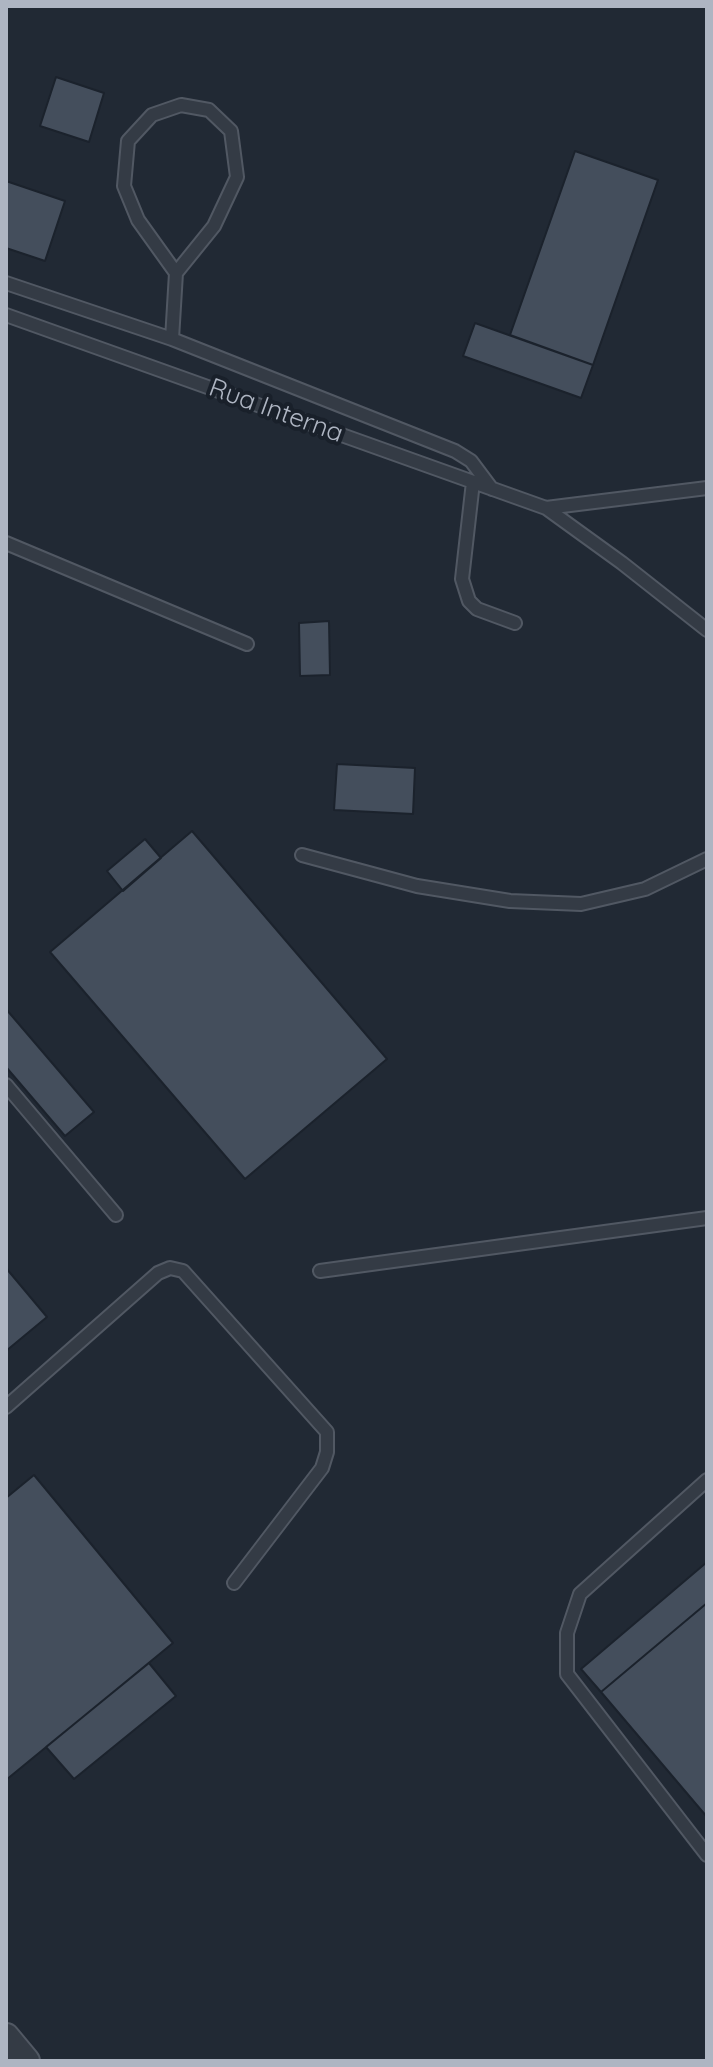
<!DOCTYPE html>
<html>
<head>
<meta charset="utf-8">
<style>
  body { margin:0 }
  #map { position:relative; width:713px; height:2067px; overflow:hidden; background:#212934; font-family:Quicksand,sans-serif }
  canvas { display:block }
  .frame { position:absolute; inset:0; border:8px solid #aeb5c2; pointer-events:none }
</style>
</head>
<body>
<div id="map">
<canvas width="713" height="2067"></canvas>
<div class="frame"></div>
</div>
<script>
const context = document.querySelector('canvas').getContext('2d');
context.lineJoin = 'round';
function paint(path, color) { context.fillStyle = color; context.fill(path, 'evenodd'); }
const shape = rows => new Path2D(rows.map(r => 'M' + r).join(''));
function stroke(path, color, width, dash) { context.strokeStyle = color; context.lineWidth = width; context.lineCap = dash ? 'butt' : 'round'; context.setLineDash(dash || []); context.stroke(path); }
function drawText(font, color, halo, rows, align = 'center') {
  context.font = font + ' Quicksand,sans-serif'; context.lineWidth = 8; context.setLineDash([]); context.textBaseline = 'middle'; context.strokeStyle = halo; context.fillStyle = color; for (const [text, x, y, turn = 0] of rows) {
    context.save(); context.translate(x, y); context.rotate((+turn || 0) * Math.PI / 180); context.textAlign = isNaN(turn) ? turn : align; if (halo) context.strokeText(text, 0, 0); context.fillText(text, 0, 0); context.restore();
  }
}
const building = shape([
  [56,77,104,93,89,142,40,126,56,77],
  [575,151,658,180,593,365,510,335,575,151],
  [6,181,65,201,45,261,6,248,6,181],
  [475,323,593,365,581,398,463,356,475,323],
  [329,621,330,675,300,676,299,623,329,621],
  [337,764,415,768,413,814,334,810,337,764],
  [192,831,387,1059,245,1179,50,952,192,831],
  [145,839,161,858,123,891,107,871,145,839],
  [6,1009,94,1112,65,1136,6,1067,6,1009],
  [6,1268,47,1317,6,1351,6,1268],
  [34,1475,173,1643,6,1780,6,1498,34,1475],
  [707,1562,707,1603,601,1692,581,1669,707,1562],
  [707,1603,707,1817,601,1692,707,1603],
  [149,1663,176,1696,74,1779,46,1747,149,1663]
]);
paint(building, '#444e5c');
stroke(building, '#1b222c', 2);
const service = shape([
  [6,283,172,339,455,451,471,461,492,489],
  [6,315,546,508,622,563,707,630],
  [172,339,176,273,214,226,237,177,231,131,209,110,181,105,152,115,128,141,124,186,138,220,176,273],
  [473,482,462,579,469,601,477,609,515,623],
  [546,508,707,488],
  [6,543,247,644],
  [302,855,417,886,510,901,581,904,645,889,707,859],
  [6,1085,116,1215],
  [320,1271,707,1218],
  [6,1407,158,1273,170,1268,183,1271,327,1432,327,1452,322,1468,234,1583],
  [707,1480,580,1594,567,1633,567,1674,707,1855]
]);
const minor = shape([
  [6,2037,26,2061]
]);
stroke(service, '#515863', 16);
stroke(minor, '#515863', 30);
stroke(service, '#343b45', 12);
stroke(minor, '#343b45', 26);
drawText('26px', '#aeb5c2', '#19202a', [
  ["Rua Interna",276,411,20]
]);
</script>
</body>
</html>
